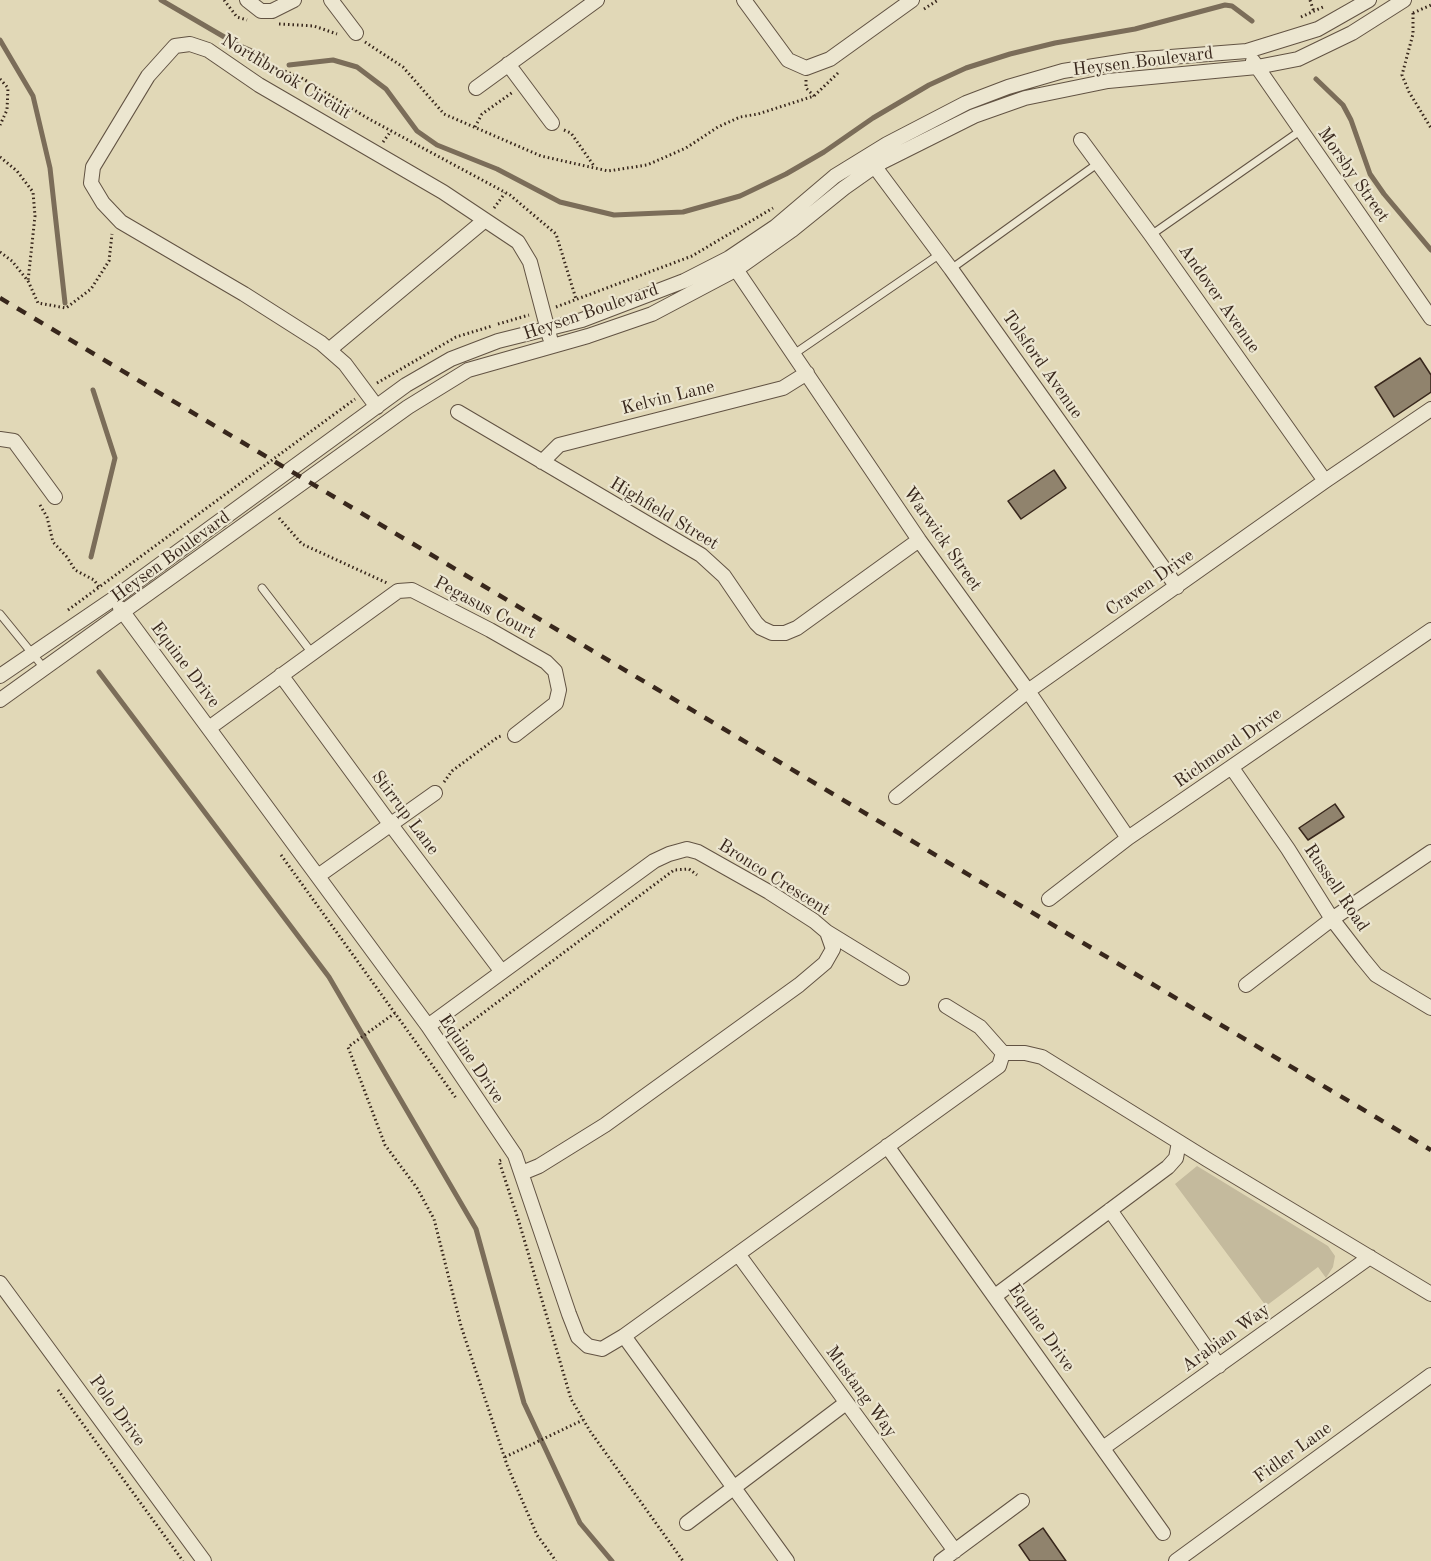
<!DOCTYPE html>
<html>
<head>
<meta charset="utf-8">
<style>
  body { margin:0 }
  canvas { display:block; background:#e1d8b7 }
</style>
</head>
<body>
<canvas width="1431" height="1561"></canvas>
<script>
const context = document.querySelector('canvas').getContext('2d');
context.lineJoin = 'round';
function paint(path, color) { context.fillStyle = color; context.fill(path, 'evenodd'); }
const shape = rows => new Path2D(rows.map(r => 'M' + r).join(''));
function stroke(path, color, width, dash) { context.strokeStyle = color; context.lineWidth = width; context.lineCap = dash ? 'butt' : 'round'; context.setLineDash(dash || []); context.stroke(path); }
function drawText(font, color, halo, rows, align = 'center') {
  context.font = font + ' "Old Standard TT",serif'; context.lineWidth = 4.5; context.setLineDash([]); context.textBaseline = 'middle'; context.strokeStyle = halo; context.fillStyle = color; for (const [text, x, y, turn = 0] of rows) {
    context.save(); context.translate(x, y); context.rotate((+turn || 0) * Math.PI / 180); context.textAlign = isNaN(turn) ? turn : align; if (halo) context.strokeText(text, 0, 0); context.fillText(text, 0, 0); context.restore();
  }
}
paint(shape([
  [1197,1166,1328,1246,1335,1256,1333,1267,1326,1278,1318,1267,1266,1306,1175,1184]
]), '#c4ba9d');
stroke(shape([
  [161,0,238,45,266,57],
  [0,40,33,96,50,168,65,303],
  [289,65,333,60,357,67,386,89,417,131,437,145,497,169,560,202,614,215,683,212,740,196,786,174,824,152,873,118,929,85,966,68,1010,54,1055,43,1135,29,1225,5,1232,6,1252,21],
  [1316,79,1343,105,1351,120,1370,174,1384,194,1431,250],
  [91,557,115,458,93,390],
  [99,672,329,977,476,1229,524,1403,580,1523,612,1561]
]), '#7b6d59', 5);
const building = shape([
  [1420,358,1431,375,1431,392,1394,417,1375,387,1420,358],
  [1054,470,1066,488,1021,519,1008,501,1054,470],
  [1335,804,1344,817,1308,840,1299,828,1335,804],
  [1043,1528,1066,1561,1030,1561,1019,1545,1043,1528]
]);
paint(building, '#90836d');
stroke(building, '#38271c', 1.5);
const service = shape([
  [1151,235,1300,131],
  [951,269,1097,164],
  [794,354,940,254],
  [262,588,312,653],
  [0,614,44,668]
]);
const minor = shape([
  [247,0,261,11,272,11,294,0],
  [331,0,356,33],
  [744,0,788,60,806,68,830,59,912,0],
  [1253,61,1431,318],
  [508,64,552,123],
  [476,88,597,0],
  [1081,140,1151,235,1325,481],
  [875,167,951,269,1177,587],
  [731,262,919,540,1028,691,1128,838],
  [329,350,485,220],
  [377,407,345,364,321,343,244,294,121,222,103,203,91,183,93,167,148,76,175,46,190,44,208,50,259,85,443,192,518,242,530,262,550,338],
  [458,412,701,555,724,576,756,623,761,628,772,633,785,633,797,628,919,540],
  [0,439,14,441,55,497],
  [542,462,559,445,783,388,807,373],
  [120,608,428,1026,515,1155,569,1314,578,1337,588,1346,602,1349,624,1336,999,1066,1003,1053],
  [281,675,385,817,502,972],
  [0,676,113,599,406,385,451,359,498,341,582,320,684,281,729,258,775,227,835,176,887,144,966,103,1008,87,1063,71,1132,60,1247,51,1318,29,1369,0],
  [0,700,408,407,468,370,588,336,652,314,737,269,792,230,844,188,878,164,974,116,1025,98,1108,81,1257,67,1298,59,1352,33,1404,0],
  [209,728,398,591,412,590,490,630,546,662,555,671,559,690,556,703,515,735],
  [1232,768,1288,849,1332,919,1362,958,1376,975,1431,1008],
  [896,797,1028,691,1325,481,1431,409],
  [318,876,435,793],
  [1049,899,1128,838,1431,630],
  [827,932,902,978],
  [1246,985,1332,919,1431,852],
  [946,1006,980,1027,1003,1053,1025,1053,1042,1057,1208,1160,1431,1294],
  [428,1026,654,861,669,854,687,849,698,852,769,892,814,921,827,932,833,949,825,963,799,985,605,1125,539,1166,522,1173],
  [887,1146,1163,1533],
  [1110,1210,1219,1366],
  [738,1254,955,1551],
  [0,1283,204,1561],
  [995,1296,1168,1167,1176,1158,1179,1142],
  [624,1336,787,1561],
  [1103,1448,1370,1257],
  [687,1523,846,1403],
  [941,1561,1022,1501],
  [1176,1561,1431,1375]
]);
stroke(service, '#625343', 9);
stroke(minor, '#625343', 16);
stroke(shape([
  [224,0,237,17,247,20],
  [1310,0,1314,12],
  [924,9,938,0],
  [1413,13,1431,5],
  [1413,13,1413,34,1402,75,1409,92,1431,128],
  [1301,17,1323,7],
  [279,24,314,26,337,34],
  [365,42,403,67,444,114,541,156,608,171,647,165,686,148,718,127,740,117,758,114,814,96,839,72],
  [243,55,300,77,369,119,510,195,556,234,576,299],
  [0,79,8,88,7,110,0,125],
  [806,80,806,88,814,96],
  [475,127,482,114,513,92],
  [564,130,571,133,594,166],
  [383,142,391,131],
  [0,157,17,171,33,192,35,216,28,281],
  [494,208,505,193],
  [0,252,12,261,28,281,38,303,66,308,91,289,109,261,112,234],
  [556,307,692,256,773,208],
  [498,324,529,315],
  [377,383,456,337,492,326],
  [40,505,47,517,53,542,67,557,75,570,94,580,99,587],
  [279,518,302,544,387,583],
  [68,610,355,399],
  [444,782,452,771,498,737,501,736],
  [281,855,456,1098],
  [395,1013,348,1047,385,1145,417,1188,434,1219,461,1326,507,1465,537,1535,556,1561],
  [455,1043,458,1040,459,1031,674,870,689,869,697,875],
  [501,1160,499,1161,519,1222,571,1399,590,1431,683,1561],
  [58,1390,183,1561],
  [505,1457,583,1420]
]), '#38271c', 3, [1.5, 3]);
stroke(service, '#ece6d0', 7);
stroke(minor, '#ece6d0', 14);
stroke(shape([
  [0,298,1431,1150]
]), '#38271c', 4.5, [10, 10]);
drawText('18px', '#38271c', '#ece6d0', [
  ["Heysen Boulevard",1143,62,-7],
  ["Northbrook Circuit",286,77,31],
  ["Morsby Street",1353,175,55],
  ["Andover Avenue",1219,299,55],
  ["Heysen Boulevard",591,312,-19],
  ["Tolsford Avenue",1042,365,55],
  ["Kelvin Lane",668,398,-14],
  ["Highfield Street",664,514,31],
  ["Warwick Street",942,539,55],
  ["Heysen Boulevard",171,557,-36],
  ["Craven Drive",1150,583,-35],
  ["Pegasus Court",485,608,28],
  ["Equine Drive",185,665,53],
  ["Richmond Drive",1228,748,-35],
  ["Stirrup Lane",405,813,53],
  ["Bronco Crescent",774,878,32],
  ["Russell Road",1336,888,56],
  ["Equine Drive",471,1059,56],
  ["Equine Drive",1041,1328,55],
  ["Arabian Way",1226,1338,-36],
  ["Mustang Way",861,1392,54],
  ["Polo Drive",117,1411,54],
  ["Fidler Lane",1293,1453,-36]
]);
</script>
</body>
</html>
